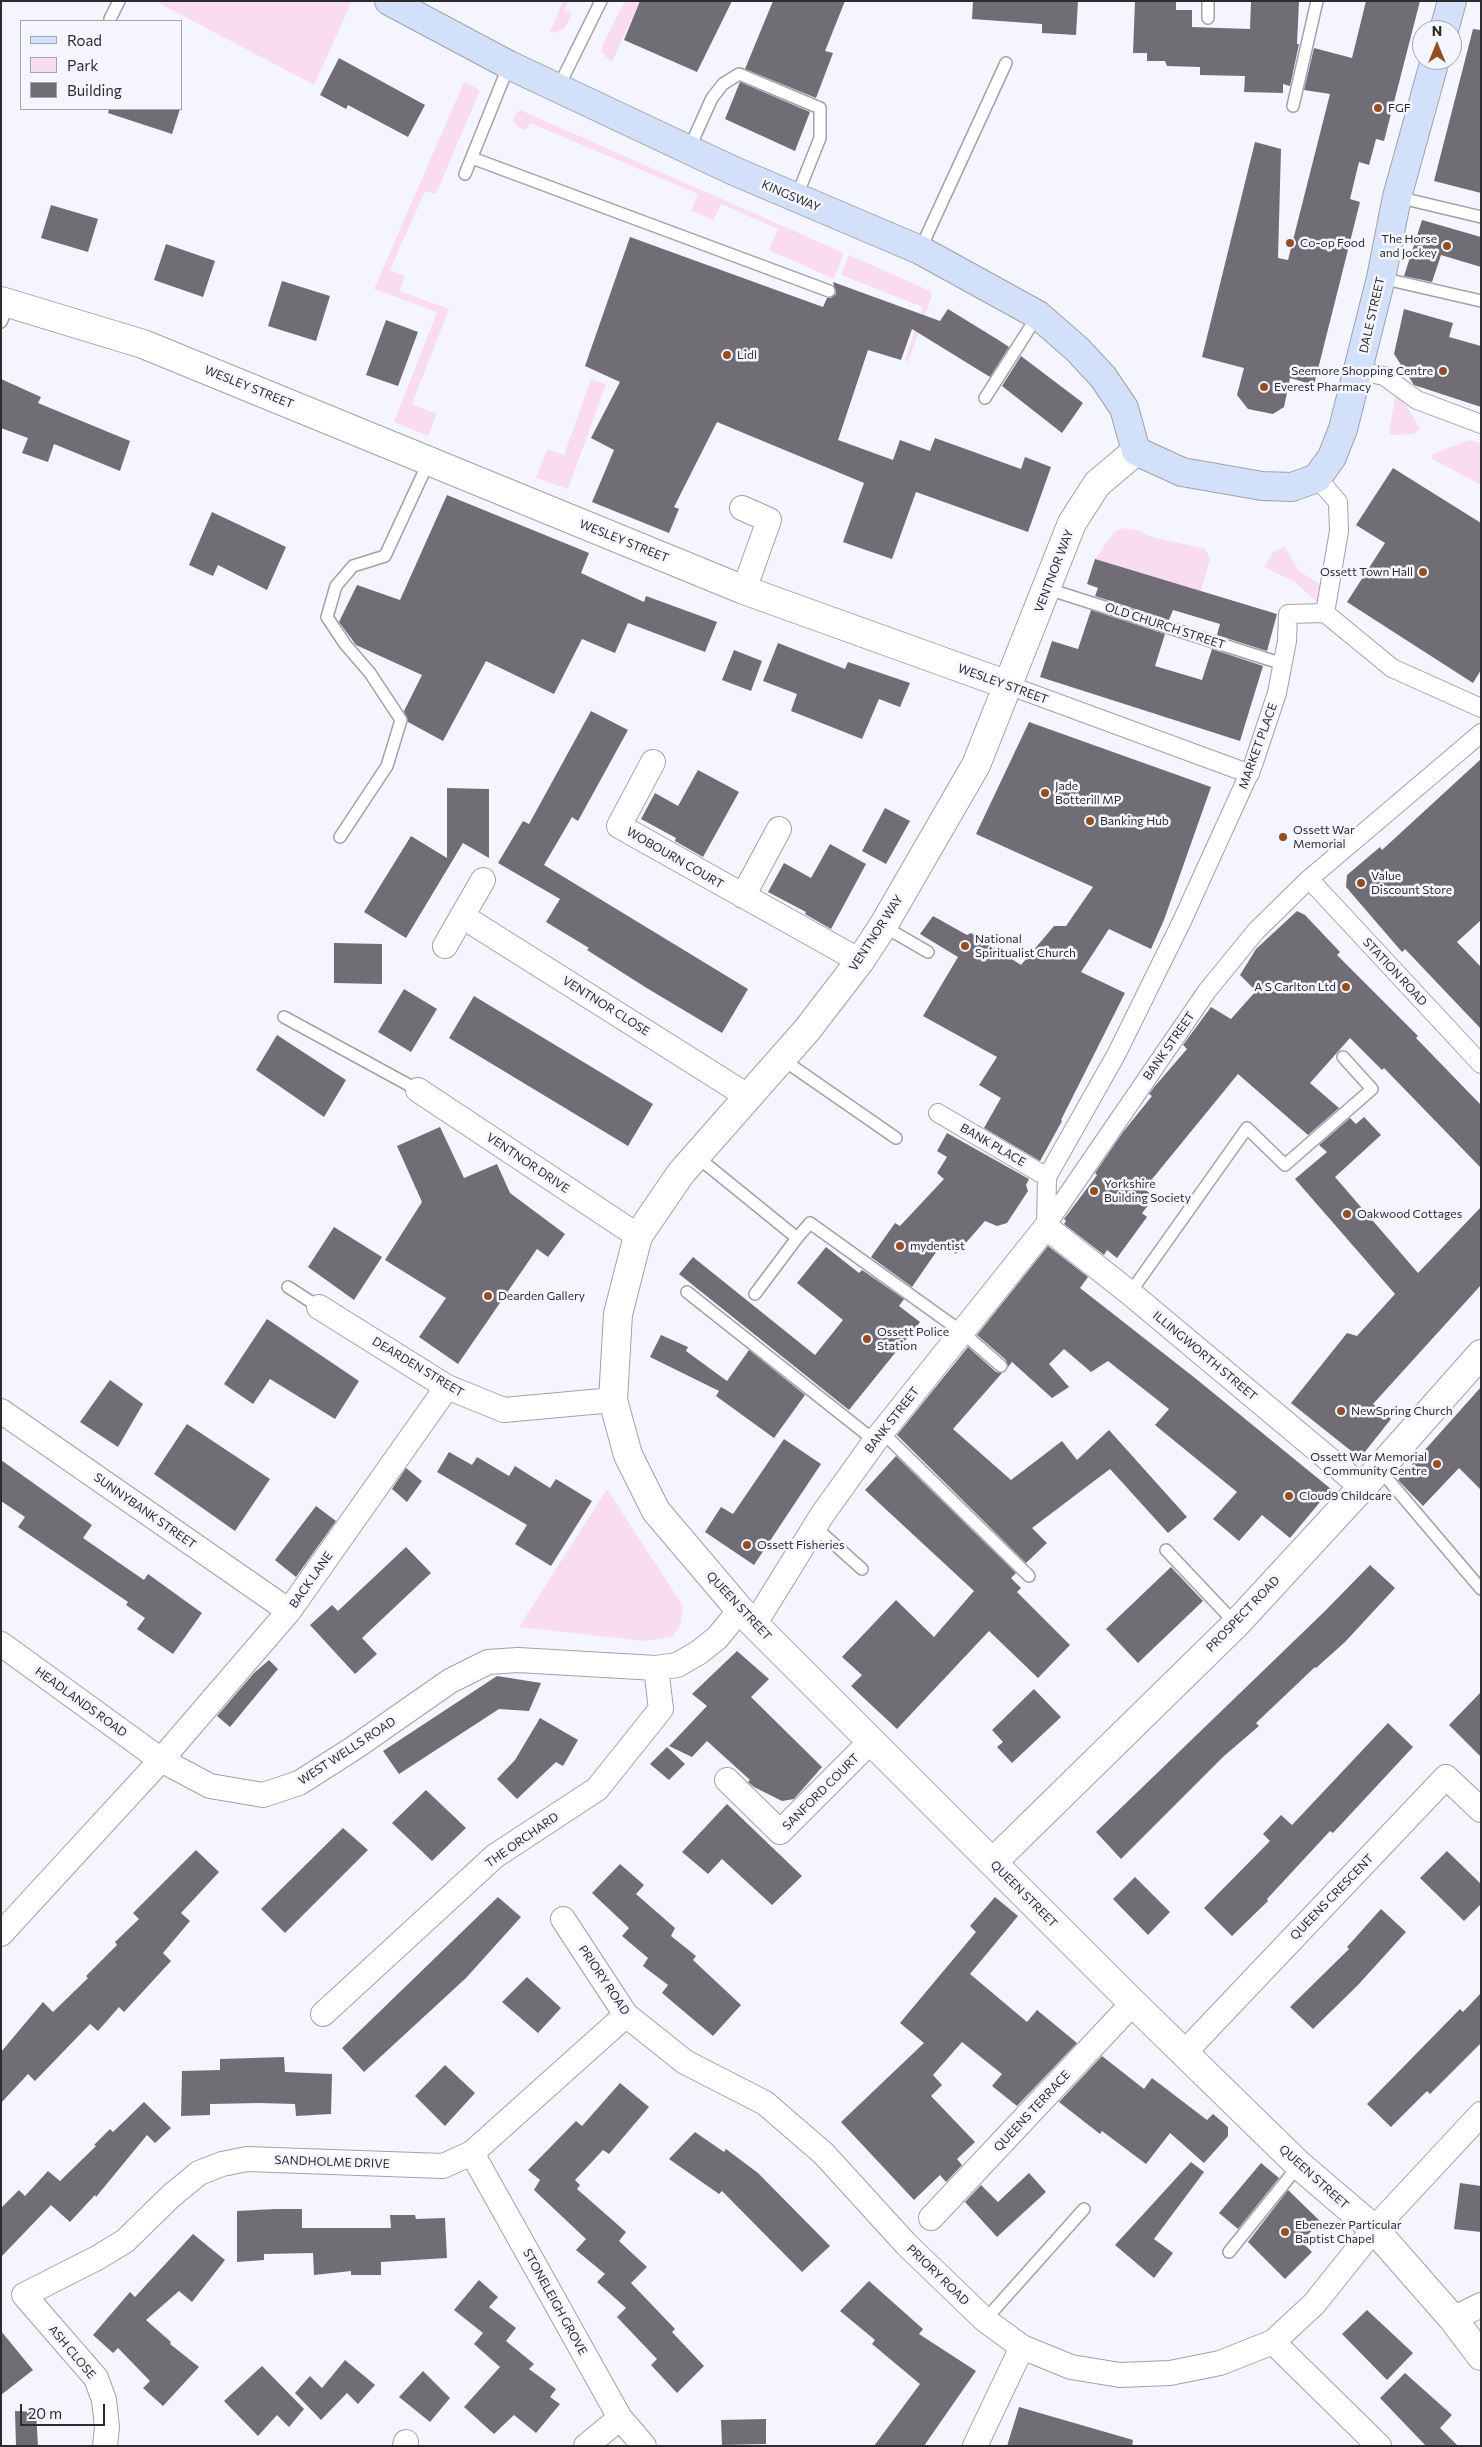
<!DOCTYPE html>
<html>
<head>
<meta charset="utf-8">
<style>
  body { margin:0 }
  #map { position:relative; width:1482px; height:2447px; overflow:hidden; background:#f4f5fe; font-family:Commissioner,sans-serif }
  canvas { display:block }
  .frame { position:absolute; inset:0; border:2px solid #2c2c2f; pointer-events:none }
  .legend { position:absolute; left:20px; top:20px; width:162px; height:90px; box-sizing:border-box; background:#f4f5fe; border:1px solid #a4a5ab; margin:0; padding:6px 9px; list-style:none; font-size:15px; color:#2c2c2f }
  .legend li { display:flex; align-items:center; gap:10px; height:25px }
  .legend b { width:25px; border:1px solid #a4a5ab }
  .north { position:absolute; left:1412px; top:20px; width:50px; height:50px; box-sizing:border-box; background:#f4f5fe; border:1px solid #a4a5ab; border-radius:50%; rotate:0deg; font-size:14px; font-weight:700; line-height:20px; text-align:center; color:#2c2c2f }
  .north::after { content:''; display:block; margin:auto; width:18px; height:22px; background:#934e24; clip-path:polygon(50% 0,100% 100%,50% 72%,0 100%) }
  .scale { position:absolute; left:20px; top:2404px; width:85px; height:22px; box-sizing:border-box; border:2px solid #2c2c2f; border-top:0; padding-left:6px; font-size:15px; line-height:18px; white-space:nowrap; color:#2c2c2f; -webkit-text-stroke:4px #f4f5fe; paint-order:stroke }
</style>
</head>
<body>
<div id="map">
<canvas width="1482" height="2447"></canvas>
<div class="frame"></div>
<ul class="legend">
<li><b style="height:6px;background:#d2e1f9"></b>Road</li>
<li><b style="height:14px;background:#f9dcf2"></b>Park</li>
<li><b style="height:14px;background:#716d75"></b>Building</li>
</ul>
<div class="north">N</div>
<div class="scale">20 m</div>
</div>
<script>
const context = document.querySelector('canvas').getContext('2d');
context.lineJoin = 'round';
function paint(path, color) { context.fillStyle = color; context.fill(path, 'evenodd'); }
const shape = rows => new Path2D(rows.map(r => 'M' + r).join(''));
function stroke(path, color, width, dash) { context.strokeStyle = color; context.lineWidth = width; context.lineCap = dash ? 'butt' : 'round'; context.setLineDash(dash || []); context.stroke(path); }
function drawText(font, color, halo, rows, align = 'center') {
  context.font = font + ' Commissioner,sans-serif'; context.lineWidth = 5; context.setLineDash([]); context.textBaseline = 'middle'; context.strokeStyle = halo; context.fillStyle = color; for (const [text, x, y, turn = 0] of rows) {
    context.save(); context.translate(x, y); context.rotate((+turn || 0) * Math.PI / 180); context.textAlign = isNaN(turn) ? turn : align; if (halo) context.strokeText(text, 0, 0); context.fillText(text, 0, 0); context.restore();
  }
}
paint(shape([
  [155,1,352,1,314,85],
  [563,1,568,1,564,10,571,13,571,18,564,29,554,33,550,32],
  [625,1,640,1,612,62,601,52,603,44],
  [464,82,480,90,436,194,425,191,390,270,405,276,399,291,449,309,412,404,437,414,428,436,394,422,437,312,374,289],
  [520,110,844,253,834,279,769,250,778,229,721,204,714,220,691,211,698,194,530,123,526,130,519,128,513,122,514,116],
  [849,255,930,291,932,296,908,362,905,360,923,307,841,275],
  [591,379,606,384,568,489,536,478,547,449,564,455],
  [1399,394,1420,428,1414,434,1392,435,1389,433,1395,397],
  [1469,440,1481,443,1481,485,1432,459,1433,454],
  [1123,528,1140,531,1148,536,1205,549,1210,559,1201,591,1095,559,1114,532],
  [1285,547,1299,571,1318,583,1326,595,1320,605,1295,582,1264,567,1274,551],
  [607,1489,683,1606,680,1626,672,1637,644,1641,519,1627]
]), '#f9dcf2');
paint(shape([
  [640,1,732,1,697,72,624,40],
  [773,1,845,1,825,51,833,53,816,98,745,69],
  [973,1,1078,1,1076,35,1042,33,1042,24,972,19],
  [1135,1,1176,1,1176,10,1192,10,1192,27,1250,29,1251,1,1299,1,1297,44,1299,44,1290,86,1283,84,1283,93,1244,92,1245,76,1200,75,1200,67,1167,66,1165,61,1147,61,1147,53,1133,53],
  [1366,1,1420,1,1384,141,1376,139,1369,165,1359,162,1350,199,1360,202,1314,385,1290,378,1284,407,1273,414,1248,409,1237,395,1244,368,1202,357,1255,142,1281,149,1278,258,1288,260,1330,94,1304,90,1314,48,1352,58],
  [1473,29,1481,30,1481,193,1434,181],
  [339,58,425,105,408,137,348,105,346,109,320,95],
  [740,82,810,112,795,151,725,119],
  [109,109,180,109,172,134,108,113],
  [51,205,98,219,88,252,41,238],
  [1422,220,1481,237,1481,267,1441,255,1432,282,1404,276],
  [630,237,823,307,827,298,831,298,836,294,833,282,940,321,948,309,1000,341,1009,347,990,377,912,329,901,360,868,350,838,440,893,460,900,440,930,451,935,438,1021,469,1025,457,1051,467,1028,532,916,492,892,559,860,548,843,542,864,483,717,422,674,507,679,509,669,533,592,502,614,450,591,438,620,382,585,366],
  [166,244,215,261,203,297,154,280],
  [282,281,330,296,316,341,268,326],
  [1404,309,1453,323,1449,337,1481,346,1481,407,1414,385,1394,354],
  [386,320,418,332,398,386,366,375],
  [1021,356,1083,403,1062,433,1002,386],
  [1,379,41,397,38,403,130,441,120,471,54,444,48,462,22,453,28,438,1,428],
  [1393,468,1481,523,1481,670,1473,683,1347,602,1385,543,1356,525],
  [447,495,589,553,581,573,644,602,646,596,717,622,705,652,628,623,615,653,582,639,554,694,486,661,443,741,408,722,404,711,422,675,356,645,339,622,357,585,400,600],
  [212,512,286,547,267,590,218,565,213,576,189,565],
  [1095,559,1277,614,1267,651,1217,635,1220,624,1173,610,1169,620,1095,596,1098,588,1087,584],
  [1091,610,1165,634,1155,666,1202,680,1212,649,1263,666,1240,741,1040,677,1052,641,1078,649],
  [778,643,845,669,848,662,910,683,900,707,879,699,862,739,791,711,797,694,763,681],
  [734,650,762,661,751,691,722,680],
  [591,711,628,730,578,821,572,817,544,865,748,989,722,1033,645,987,587,950,589,948,546,922,560,899,498,863,523,821,529,824],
  [1029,722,1211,787,1164,920,1151,949,1109,929,1081,972,1125,993,1061,1120,1062,1121,1040,1161,984,1128,1001,1098,979,1085,997,1057,923,1016,958,957,920,934,933,916,967,935,971,933,1021,965,1054,926,1066,926,1093,887,976,834],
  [1481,759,1481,920,1457,942,1481,967,1481,1029,1405,949,1402,952,1346,887,1347,875,1380,847,1382,850],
  [698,770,739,792,703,857,675,841,676,838,641,819,655,793,678,806],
  [447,788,489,789,489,858,463,843,406,938,364,912,411,836,447,858],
  [885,808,910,821,886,864,862,851],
  [830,844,866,864,831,929,805,914,806,912,768,892,784,863,811,878],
  [1297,911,1305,915,1340,952,1337,955,1418,1036,1416,1038,1481,1105,1481,1168,1384,1068,1382,1070,1350,1038,1310,1083,1339,1108,1308,1135,1238,1074,1144,1189,1155,1197,1142,1213,1147,1217,1117,1258,1107,1250,1104,1255,1064,1224,1066,1221,1064,1219,1097,1175,1095,1173,1123,1132,1152,1096,1149,1094,1155,1086,1187,1049,1183,1045,1211,1007,1231,1019,1256,991,1240,975,1256,949],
  [334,943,382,944,382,984,334,983],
  [404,989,437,1009,411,1052,378,1032],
  [474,996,653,1104,628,1146,449,1038],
  [277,1035,346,1080,324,1117,256,1070],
  [1364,1117,1381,1135,1335,1177,1418,1273,1481,1207,1481,1285,1373,1404,1391,1419,1360,1458,1291,1403,1347,1333,1357,1336,1395,1294,1295,1179,1327,1152,1319,1145,1350,1118,1356,1124],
  [440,1127,464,1178,497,1164,510,1193,565,1234,548,1257,537,1249,458,1364,419,1337,446,1298,385,1260,422,1202,397,1146],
  [947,1133,1029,1179,1026,1185,1028,1191,1007,1223,997,1226,985,1221,956,1254,943,1242,912,1287,871,1257,895,1223,900,1226,944,1179,937,1173,947,1157,937,1151],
  [334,1227,382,1257,354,1300,308,1267],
  [1048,1246,1088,1277,1080,1288,1195,1378,1331,1489,1290,1538,1262,1515,1239,1541,1213,1519,1237,1492,1155,1425,1169,1409,1108,1361,1091,1372,1064,1349,1049,1364,1069,1387,1052,1398,1012,1362,1008,1367,1006,1360,977,1335],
  [826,1247,859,1273,862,1270,904,1299,899,1306,920,1322,849,1410,679,1274,693,1257,815,1355,843,1320,797,1283],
  [267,1319,359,1381,335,1419,270,1379,253,1404,224,1384],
  [661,1335,688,1347,686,1351,727,1381,749,1350,805,1395,774,1438,716,1396,719,1391,650,1357],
  [968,1347,996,1372,1002,1373,953,1429,1011,1480,1062,1441,1077,1460,1109,1430,1187,1517,1168,1533,1110,1469,1032,1528,1047,1543,1026,1563,897,1435],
  [110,1380,143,1404,118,1447,80,1422],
  [1481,1387,1481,1490,1459,1468,1423,1506,1398,1480],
  [187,1424,270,1479,235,1531,154,1474],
  [784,1439,821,1464,754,1565,705,1532,721,1507,733,1514],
  [449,1452,472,1465,477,1457,509,1476,515,1466,550,1488,556,1479,592,1501,551,1566,515,1544,527,1525,437,1472],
  [896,1456,1016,1573,1011,1578,1021,1588,1017,1592,1070,1645,1038,1678,989,1631,897,1729,851,1686,862,1675,842,1657,896,1600,934,1637,974,1591,865,1490],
  [1,1460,92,1525,83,1538,144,1580,148,1574,202,1613,173,1654,137,1629,145,1618,126,1605,128,1602,18,1527,25,1517,1,1501],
  [406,1468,422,1481,407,1502,392,1489],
  [316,1506,336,1521,296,1577,275,1560],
  [406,1547,431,1573,362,1638,377,1654,355,1674,310,1625,332,1605,338,1611],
  [1370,1565,1395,1588,1345,1642,1316,1668,1315,1667,1256,1723,1259,1726,1224,1756,1121,1859,1096,1832,1324,1612],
  [1171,1567,1203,1601,1138,1663,1106,1629],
  [737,1651,769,1679,751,1697,822,1767,794,1799,782,1801,754,1787,748,1782,750,1780,707,1741,692,1757,669,1746,707,1706,692,1694],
  [269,1660,278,1669,230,1727,217,1716,254,1673],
  [497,1676,541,1683,529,1711,499,1709,399,1774,383,1751],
  [1034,1689,1061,1717,1012,1763,997,1747,1003,1742,992,1730],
  [1481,1692,1481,1757,1449,1725],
  [540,1718,578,1740,563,1766,556,1762,517,1799,497,1779,515,1760],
  [1388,1723,1413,1747,1333,1833,1330,1831,1267,1899,1268,1901,1232,1936,1204,1908,1270,1841,1263,1834,1281,1815,1292,1825],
  [667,1747,685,1764,669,1780,650,1764],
  [426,1790,466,1828,432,1861,392,1823],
  [727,1804,802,1876,772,1905,722,1859,708,1874,682,1852],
  [343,1828,368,1850,285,1933,261,1909],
  [196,1850,219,1872,181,1913,190,1921,163,1953,171,1961,124,2012,119,2007,98,2031,90,2024,35,2081,28,2074,1,2103,1,2052,43,2002,53,2012,88,1978,86,1976,117,1945,115,1942,139,1919,133,1913],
  [1447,1851,1481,1884,1481,1904,1464,1921,1420,1878],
  [620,1864,644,1885,636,1894,675,1928,671,1936,696,1956,693,1960,741,2005,713,2036,662,1993,668,1985,643,1966,648,1958,622,1936,629,1928,592,1893],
  [1135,1877,1170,1912,1148,1935,1113,1899],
  [498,1897,521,1917,466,1978,364,2072,342,2048],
  [995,1897,1018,1916,970,1974,1027,2022,1037,2010,1077,2043,1017,2106,992,2086,1002,2074,962,2042,933,2075,942,2085,931,2096,975,2142,957,2159,962,2165,946,2182,940,2175,914,2200,841,2122,924,2043,900,2023,976,1932,970,1926],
  [1381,1909,1406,1932,1358,1985,1313,2029,1290,2007,1349,1949,1347,1947],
  [527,1977,561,2008,538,2033,502,2002],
  [1481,1993,1481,2043,1430,2094,1427,2091,1391,2127,1367,2104,1460,2009,1463,2012],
  [1102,2056,1144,2089,1152,2078,1207,2120,1213,2114,1228,2127,1228,2136,1204,2163,1170,2133,1146,2164,1102,2131,1100,2134,1059,2102],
  [284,2057,285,2072,332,2074,331,2114,296,2116,295,2104,259,2103,210,2104,210,2115,181,2116,182,2071,220,2070,220,2059],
  [445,2065,475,2093,445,2126,415,2096],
  [620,2083,649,2107,609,2154,603,2150,575,2180,580,2185,577,2189,626,2232,619,2241,647,2267,631,2283,675,2329,672,2332,704,2366,677,2393,651,2365,657,2359,617,2317,626,2308,597,2282,605,2274,576,2250,586,2239,534,2190,540,2180,528,2170,576,2121,582,2126],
  [144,2102,171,2128,155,2143,147,2135,96,2197,95,2195,70,2222,51,2205,1,2257,1,2208,19,2190,25,2196,48,2171,60,2181,96,2146,94,2145,110,2129,113,2132],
  [695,2132,724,2152,726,2149,758,2173,830,2246,802,2272,722,2191,719,2194,669,2159],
  [1191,2162,1204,2172,1154,2239,1173,2253,1154,2278,1115,2245],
  [1261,2163,1279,2178,1238,2229,1219,2213],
  [1029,2173,1046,2192,997,2237,965,2202,981,2185,998,2202],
  [1460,2183,1481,2186,1481,2232,1454,2229],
  [1288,2190,1321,2222,1301,2241,1312,2252,1285,2279,1248,2242],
  [275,2209,302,2209,302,2228,391,2228,390,2215,415,2215,416,2219,445,2218,447,2258,381,2262,381,2275,351,2275,351,2271,314,2275,313,2253,264,2254,264,2260,237,2262,237,2211],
  [193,2234,225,2260,192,2302,179,2291,146,2320,171,2342,170,2344,199,2367,163,2406,143,2388,150,2381,118,2348,113,2353,93,2335,130,2292,135,2297],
  [479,2280,498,2297,489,2307,516,2328,506,2341,534,2364,529,2369,556,2389,550,2397,560,2404,536,2433,514,2415,494,2434,464,2407,500,2367,474,2344,483,2333,454,2310],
  [869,2281,923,2329,919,2334,976,2371,924,2446,874,2446,920,2384,872,2344,875,2340,840,2311],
  [1367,2310,1413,2353,1387,2380,1342,2334],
  [1,2331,33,2370,1,2395],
  [345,2360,375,2385,358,2404,347,2393,321,2420,295,2393,310,2376,322,2388],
  [262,2366,304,2409,289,2427,277,2415,258,2436,224,2401],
  [423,2371,450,2398,430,2422,399,2397],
  [1405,2373,1452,2415,1440,2428,1458,2446,1426,2446,1380,2398],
  [1019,2407,1133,2440,1132,2446,1007,2446],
  [15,2411,36,2412,38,2446,16,2446],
  [766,2419,766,2444,722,2445,721,2420]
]), '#716d75');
const service = shape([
  [1208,1,1208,18],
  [110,19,119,1],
  [559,86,601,1],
  [1293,106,1317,1],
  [689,149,712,98,723,84,739,74,820,108,820,138,796,198],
  [472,158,829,291],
  [465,174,509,65],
  [1397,197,1481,217],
  [920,250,1006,63],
  [1381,278,1481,301],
  [1,322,9,303],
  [985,398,1038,315],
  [1048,589,1283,664],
  [340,837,387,766,401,720,370,673,345,644,327,617,336,586,353,566,385,556,429,461],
  [883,926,928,952],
  [284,1017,418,1090],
  [782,1059,896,1138],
  [696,1156,797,1238,810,1223,962,1332,1001,1366],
  [288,1287,319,1307],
  [687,1292,875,1441],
  [1130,1293,1247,1128,1285,1165,1372,1089,1343,1057],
  [755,1294,797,1238],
  [882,1432,1029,1576],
  [1379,1469,1481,1589],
  [815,1527,862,1569],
  [1166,1550,1236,1624],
  [1229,2252,1299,2165],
  [985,2320,1084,2209]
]);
const pedestrian = shape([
  [1359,371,1384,376,1417,400,1481,424],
  [1317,478,1338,502,1339,531,1325,613],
  [1008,685,1250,774],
  [1309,879,1481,1064],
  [938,1113,1047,1177],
  [1046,1226,1207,991,1256,931,1309,879,1481,733],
  [1046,1227,1047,1177,1116,1055,1182,921,1253,765,1277,693,1287,641,1288,614,1325,613,1392,668,1481,708]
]);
const minor = shape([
  [742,508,769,520,744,590],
  [653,762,619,826,860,961],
  [743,896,779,829],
  [462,916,749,1097],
  [445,946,483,880],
  [418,1090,638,1236],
  [319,1307,447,1387,504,1410,613,1400],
  [1,1411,289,1611],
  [754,1625,822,1515,875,1441,1046,1227,1130,1293,1362,1487],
  [1,1644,161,1760,210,1786,263,1795,299,1783,354,1748,450,1681,488,1662,518,1660,656,1668,677,1665,698,1653,717,1638,740,1610],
  [727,1780,780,1832,872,1740],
  [563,1919,626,2015,685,2062,765,2103,824,2154,906,2244,985,2320,1022,2347,1071,2367,1120,2375,1170,2373,1220,2363,1273,2342,1314,2304,1374,2229,1481,2114],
  [1,1934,161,1760,289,1611,447,1387],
  [323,2014,495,1856,597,1789,661,1709,656,1668],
  [1184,2053,1446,1777,1481,1810],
  [472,2153,620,2418,644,2446],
  [931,2218,1133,2003],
  [1453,2319,1481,2305],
  [1273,2342,1379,2446],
  [105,2446,107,2427,104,2400,96,2378,24,2295,97,2258,125,2241,171,2196,199,2173,222,2164,247,2159,443,2166,472,2153,626,2015],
  [405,2446,406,2442],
  [586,2446,620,2418],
  [975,2446,1022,2347]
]);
const tertiary = shape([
  [1,301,143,344,744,590,1008,685],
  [1136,451,1097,484,1072,523,976,765,883,926,860,961,807,1030,681,1173,638,1236,618,1314,613,1400,628,1455,656,1511,740,1610,1133,2003,1299,2165,1374,2229,1453,2319,1481,2356],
  [993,1862,1236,1624,1379,1469,1481,1354]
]);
const secondary = shape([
  [389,1,509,65,734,171,920,250,1038,315,1078,350,1103,377,1124,408,1136,451,1182,472,1262,486,1292,487,1317,478,1332,457,1343,429,1381,278,1397,197,1435,60],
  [1444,30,1452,1]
]);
stroke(service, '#a1a1aa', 14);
stroke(pedestrian, '#a1a1aa', 20);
stroke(minor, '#a1a1aa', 26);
stroke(tertiary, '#a1a1aa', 30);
stroke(secondary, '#a1a1aa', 30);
stroke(service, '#fff', 11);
stroke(pedestrian, '#fff', 18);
stroke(minor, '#fff', 24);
stroke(tertiary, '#fff', 28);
stroke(secondary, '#d2e1f9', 28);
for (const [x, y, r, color] of [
  [1378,108,5,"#934e24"],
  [1290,243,5,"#934e24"],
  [1447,246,5,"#934e24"],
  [727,355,5,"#934e24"],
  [1443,371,5,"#934e24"],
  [1264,387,5,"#934e24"],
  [1423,572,5,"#934e24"],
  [1045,793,5,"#934e24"],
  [1090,821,5,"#934e24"],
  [1283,837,5,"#934e24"],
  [1361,883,5,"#934e24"],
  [965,946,5,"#934e24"],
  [1346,987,5,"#934e24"],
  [1094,1191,5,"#934e24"],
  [1347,1214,5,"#934e24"],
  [900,1246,5,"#934e24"],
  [488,1296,5,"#934e24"],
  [867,1339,5,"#934e24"],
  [1341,1411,5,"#934e24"],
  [1437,1464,5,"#934e24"],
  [1289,1496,5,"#934e24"],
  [747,1545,5,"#934e24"],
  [1285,2232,5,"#934e24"]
]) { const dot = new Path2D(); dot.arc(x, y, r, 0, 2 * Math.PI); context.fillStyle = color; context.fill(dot); stroke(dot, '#f4f5fe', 2); }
drawText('12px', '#2c2c2f', '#f4f5fe', [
  ["FGF",1388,108],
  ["The Horse",1437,239,"right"],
  ["and Jockey",1437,253,"right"],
  ["Co-op Food",1300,243],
  ["Lidl",737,355],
  ["Seemore Shopping Centre",1433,371,"right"],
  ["Everest Pharmacy",1274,387],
  ["Ossett Town Hall",1413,572,"right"],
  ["Jade",1055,786],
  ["Botterill MP",1055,800],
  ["Banking Hub",1100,821],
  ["Ossett War",1293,830],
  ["Memorial",1293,844],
  ["Value",1371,876],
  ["Discount Store",1371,890],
  ["National",975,939],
  ["Spiritualist Church",975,953],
  ["A S Carlton Ltd",1336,987,"right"],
  ["Yorkshire",1104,1184],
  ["Building Society",1104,1198],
  ["Oakwood Cottages",1357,1214],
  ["mydentist",910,1246],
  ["Dearden Gallery",498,1296],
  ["Ossett Police",877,1332],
  ["Station",877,1346],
  ["NewSpring Church",1351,1411],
  ["Ossett War Memorial",1427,1457,"right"],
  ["Community Centre",1427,1471,"right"],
  ["Cloud9 Childcare",1299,1496],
  ["Ossett Fisheries",757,1545],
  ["Ebenezer Particular",1295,2225],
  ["Baptist Chapel",1295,2239]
], 'left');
drawText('12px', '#2c2c2f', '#f4f5fe', [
  ["KINGSWAY",791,196,23],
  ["DALE STREET",1372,315,-77],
  ["WESLEY STREET",249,387,22],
  ["WESLEY STREET",624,541,22],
  ["VENTNOR WAY",1054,571,-69],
  ["OLD CHURCH STREET",1165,626,18],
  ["WESLEY STREET",1003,684,20],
  ["MARKET PLACE",1258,746,-70],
  ["WOBOURN COURT",675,858,30],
  ["VENTNOR WAY",876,933,-57],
  ["STATION ROAD",1395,972,47],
  ["VENTNOR CLOSE",606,1006,32],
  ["BANK STREET",1169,1046,-55],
  ["BANK PLACE",993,1145,30],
  ["VENTNOR DRIVE",528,1163,34],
  ["ILLINGWORTH STREET",1205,1356,40],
  ["DEARDEN STREET",418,1367,31],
  ["BANK STREET",892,1420,-52],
  ["SUNNYBANK STREET",145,1511,35],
  ["BACK LANE",311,1580,-55],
  ["QUEEN STREET",739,1606,47],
  ["PROSPECT ROAD",1243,1614,-46],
  ["HEADLANDS ROAD",81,1702,36],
  ["WEST WELLS ROAD",347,1751,-33],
  ["SANFORD COURT",821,1792,-45],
  ["THE ORCHARD",522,1840,-35],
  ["QUEEN STREET",1024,1894,45],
  ["QUEENS CRESCENT",1332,1897,-46],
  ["PRIORY ROAD",604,1980,56],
  ["QUEENS TERRACE",1032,2111,-47],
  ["SANDHOLME DRIVE",332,2162,2],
  ["QUEEN STREET",1314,2177,42],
  ["PRIORY ROAD",938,2275,44],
  ["STONELEIGH GROVE",555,2302,61],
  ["ASH CLOSE",72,2352,50]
]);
</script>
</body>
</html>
